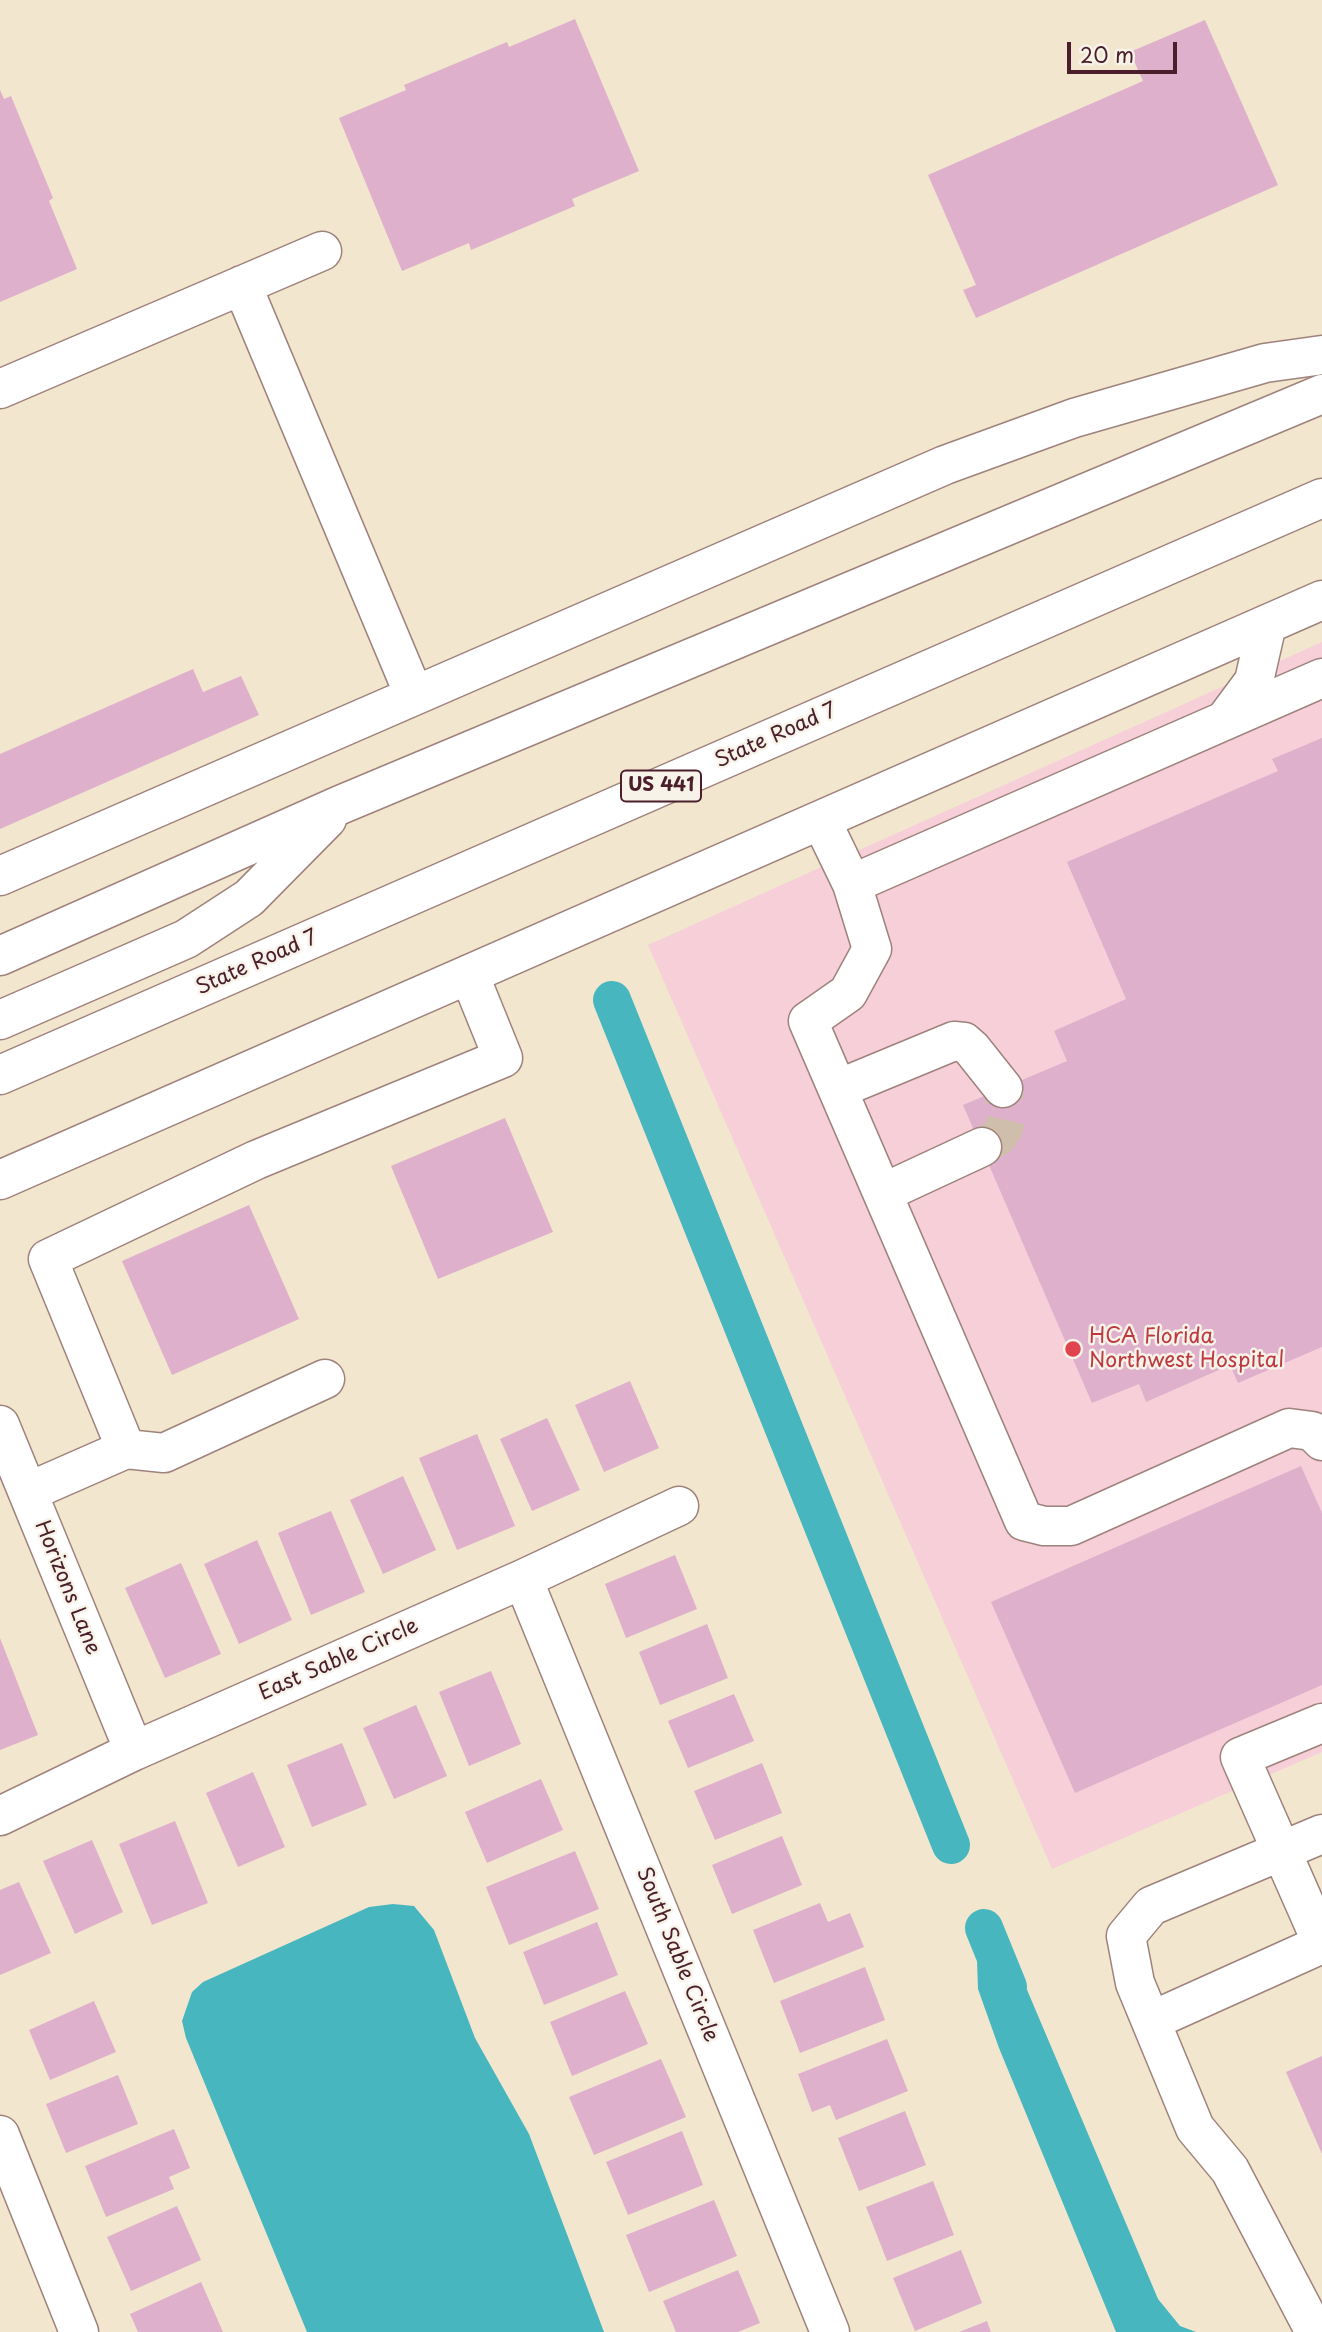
<!DOCTYPE html>
<html>
<head>
<meta charset="utf-8">
<style>
  body { margin:0 }
  #map { position:relative; width:1322px; height:2332px; overflow:hidden; background:#f2e6ce; font-family:"Playpen Sans",sans-serif }
  canvas { display:block }
  .scale { position:absolute; left:1067px; top:42px; width:110px; height:32px; box-sizing:border-box; border:4px solid #4a1f2b; border-top:0; padding-left:9px; font-size:21px; line-height:24px; white-space:nowrap; color:#4a1f2b; -webkit-text-stroke:5px #f7f3e8; paint-order:stroke }
</style>
</head>
<body>
<div id="map">
<canvas width="1322" height="2332"></canvas>
<div class="scale">20 m</div>
</div>
<script>
const context = document.querySelector('canvas').getContext('2d');
context.lineJoin = 'round';
function paint(path, color) { context.fillStyle = color; context.fill(path, 'evenodd'); }
const shape = rows => new Path2D(rows.map(r => 'M' + r).join(''));
function stroke(path, color, width, dash) { context.strokeStyle = color; context.lineWidth = width; context.lineCap = dash ? 'butt' : 'round'; context.setLineDash(dash || []); context.stroke(path); }
function drawText(font, color, halo, rows, align = 'center') {
  context.font = font + ' "Playpen Sans",sans-serif'; context.lineWidth = 5; context.setLineDash([]); context.textBaseline = 'middle'; context.strokeStyle = halo; context.fillStyle = color; for (const [text, x, y, turn = 0] of rows) {
    context.save(); context.translate(x, y); context.rotate((+turn || 0) * Math.PI / 180); context.textAlign = isNaN(turn) ? turn : align; if (halo) context.strokeText(text, 0, 0); context.fillText(text, 0, 0); context.restore();
  }
}
paint(shape([
  [1322,642,1322,1752,1052,1869,648,945]
]), '#f6cfd8');
paint(shape([
  [393,1904,414,1906,434,1930,475,2038,529,2134,604,2332,307,2332,186,2038,182,2021,192,1992,203,1982,369,1907],
  [983,1939,1002,1940,1011,1952,1158,2299,1180,2326,1196,2332,1116,2332,999,2048,978,1989,977,1960]
]), '#47b6bf');
stroke(shape([
  [612,1000,951,1845],
  [984,1928,1008,1987]
]), '#47b6bf', 38);
paint(shape([
  [575,19,639,171,572,199,575,206,471,250,469,243,402,271,339,118,406,90,404,85,507,42,509,47],
  [1205,20,1278,185,976,318,963,290,976,285,928,175,1143,81,1130,52],
  [0,90,4,99,11,96,53,198,49,201,77,269,0,302],
  [193,669,203,692,241,676,259,715,0,829,0,754],
  [1322,738,1322,1347,1238,1383,1230,1365,1146,1402,1139,1384,1092,1403,963,1105,1067,1061,1054,1031,1126,999,1067,862,1278,771,1272,759],
  [505,1118,553,1232,438,1279,391,1166],
  [249,1205,299,1319,172,1375,122,1261],
  [630,1381,659,1448,604,1472,575,1405],
  [547,1418,580,1490,532,1511,500,1439],
  [477,1434,515,1526,457,1550,419,1458],
  [1301,1466,1322,1513,1322,1685,1075,1793,991,1602],
  [403,1476,436,1550,383,1574,350,1500],
  [331,1511,365,1592,311,1615,278,1533],
  [257,1540,292,1620,239,1644,204,1564],
  [675,1555,697,1609,626,1638,605,1584],
  [181,1563,221,1654,165,1678,125,1588],
  [707,1624,728,1678,660,1705,639,1652],
  [0,1638,38,1735,0,1750],
  [491,1671,521,1744,469,1766,439,1692],
  [734,1694,754,1741,688,1768,668,1721],
  [416,1705,447,1776,394,1799,363,1728],
  [342,1743,367,1805,312,1827,287,1765],
  [762,1763,782,1813,715,1840,694,1791],
  [253,1772,285,1847,238,1867,206,1793],
  [541,1779,563,1830,487,1863,465,1812],
  [175,1821,208,1903,152,1925,119,1844],
  [782,1836,802,1885,732,1914,712,1865],
  [92,1840,123,1912,75,1934,43,1861],
  [575,1851,599,1909,509,1945,486,1887],
  [19,1882,51,1953,0,1975,0,1890],
  [820,1903,828,1922,850,1913,864,1947,774,1983,753,1930],
  [597,1922,618,1975,544,2005,523,1952],
  [865,1967,885,2020,800,2053,780,2001],
  [625,1991,648,2044,572,2076,550,2022],
  [94,2001,116,2052,50,2080,29,2030],
  [887,2039,908,2091,836,2120,830,2105,812,2112,798,2074],
  [1322,2056,1322,2154,1286,2072],
  [661,2059,686,2117,594,2155,569,2097],
  [118,2075,138,2124,66,2153,46,2104],
  [905,2111,926,2165,859,2191,838,2138],
  [174,2129,190,2168,169,2177,174,2189,106,2217,85,2166],
  [682,2131,703,2185,628,2215,606,2162],
  [933,2181,954,2235,887,2261,866,2207],
  [714,2200,737,2256,649,2292,626,2235],
  [177,2206,201,2260,131,2291,107,2237],
  [961,2250,982,2303,915,2331,893,2278],
  [738,2270,760,2323,738,2332,676,2332,663,2301],
  [201,2282,223,2332,138,2332,130,2314],
  [987,2321,991,2332,959,2332]
]), '#dfb0cc');
stroke(shape([
  [982,1147,998,1137,1004,1128,1007,1115,1003,1088]
]), '#d0bead', 38, [38, 19]);
const minor = shape([
  [242,285,414,695],
  [0,389,322,251],
  [1225,720,1254,681,1267,624],
  [821,820,852,884,872,949,848,993,808,1021,1024,1521,1044,1526,1071,1526,1289,1428,1312,1431,1322,1441],
  [0,876,945,465,1074,418,1265,363,1322,355],
  [852,884,1322,678],
  [838,1089,954,1041,964,1042,972,1049,1003,1088],
  [0,1180,1322,600],
  [883,1193,982,1147],
  [0,1425,134,1751],
  [126,1449,48,1259,256,1160,503,1058,469,974],
  [28,1492,126,1449,164,1453,325,1379],
  [523,1579,830,2332],
  [1322,1723,1240,1757,1322,1943],
  [0,1816,134,1751,523,1579,679,1506],
  [1151,2021,1322,1944],
  [0,2135,79,2332],
  [1315,2332,1230,2170,1195,2128,1135,1983,1126,1936,1151,1906,1322,1834]
]);
const major = shape([
  [0,956,340,805,1322,394],
  [0,1020,186,939,249,898,327,819],
  [0,1075,1322,498]
]);
stroke(minor, '#9e827c', 41);
stroke(major, '#9e827c', 41);
stroke(minor, '#fff', 38);
stroke(major, '#fff', 38);
for (const [x, y, r, color] of [
  [1073,1349,9,"#e0444e"]
]) { const dot = new Path2D(); dot.arc(x, y, r, 0, 2 * Math.PI); context.fillStyle = color; context.fill(dot); stroke(dot, '#f7f3e8', 2.5); }
for (const [x, y, w] of [
  [661,786,80]
]) { const box = new Path2D(); box.roundRect(x - w / 2, y - 15.5, w, 31, 5); context.fillStyle = '#f7f3e8'; context.fill(box); stroke(box, '#4a1f2b', 2); }
drawText('bold 19px', '#4a1f2b', null, [
  ["US 441",661,786]
]);
drawText('21px', '#4a1f2b', '#f7f3e8', [
  ["State Road 7",776,736,-24],
  ["State Road 7",257,963,-24],
  ["Horizons Lane",67,1588,68],
  ["East Sable Circle",339,1660,-24],
  ["South Sable Circle",677,1955,68]
]);
drawText('21px', '#be3a42', '#f7f3e8', [
  ["HCA Florida",1089,1337],
  ["Northwest Hospital",1089,1361]
], 'left');
</script>
</body>
</html>
